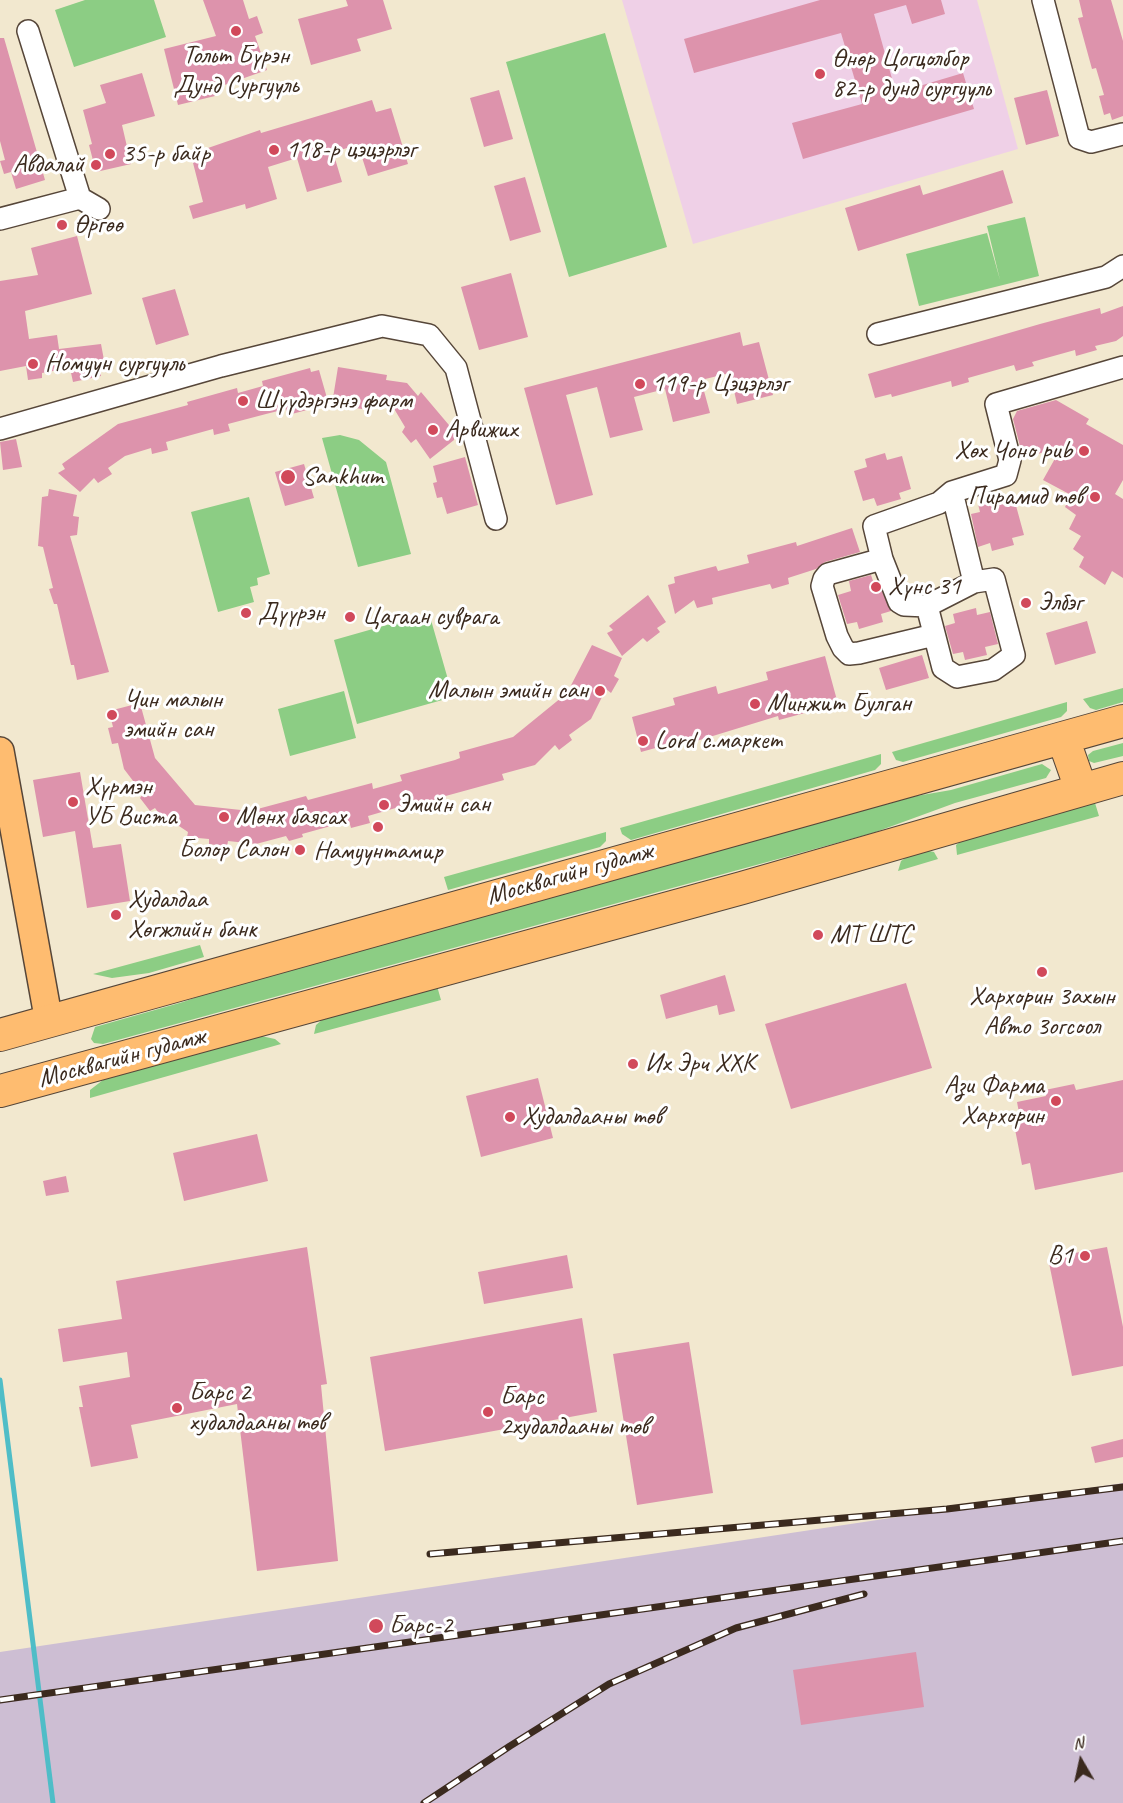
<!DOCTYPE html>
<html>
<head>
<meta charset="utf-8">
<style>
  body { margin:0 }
  #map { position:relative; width:1123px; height:1803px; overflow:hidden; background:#f2e8cf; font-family:Caveat,sans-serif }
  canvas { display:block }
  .north { position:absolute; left:1051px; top:1731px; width:60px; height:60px; -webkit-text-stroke:4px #fff; paint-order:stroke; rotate:351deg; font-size:16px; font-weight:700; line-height:24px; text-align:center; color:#3b2a1e }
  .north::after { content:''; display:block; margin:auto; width:21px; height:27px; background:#3b2a1e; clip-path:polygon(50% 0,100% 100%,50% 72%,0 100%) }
</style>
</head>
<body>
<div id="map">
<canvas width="1123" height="1803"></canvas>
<div class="north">N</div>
</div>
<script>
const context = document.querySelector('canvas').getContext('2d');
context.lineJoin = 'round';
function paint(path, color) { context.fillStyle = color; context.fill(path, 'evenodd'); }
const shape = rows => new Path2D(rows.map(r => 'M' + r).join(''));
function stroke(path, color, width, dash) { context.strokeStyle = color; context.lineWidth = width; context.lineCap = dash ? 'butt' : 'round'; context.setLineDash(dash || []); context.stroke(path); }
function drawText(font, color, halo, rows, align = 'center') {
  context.font = font + ' Caveat,sans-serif'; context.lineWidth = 6; context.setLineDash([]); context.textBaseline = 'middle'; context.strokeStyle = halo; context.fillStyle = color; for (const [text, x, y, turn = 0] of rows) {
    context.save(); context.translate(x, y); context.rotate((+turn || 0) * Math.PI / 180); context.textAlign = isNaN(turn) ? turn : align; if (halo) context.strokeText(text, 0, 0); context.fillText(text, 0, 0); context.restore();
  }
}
paint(shape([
  [622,0,977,0,1018,149,693,244]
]), '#efd0e7');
paint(shape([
  [1123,1483,1123,1803,0,1803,0,1652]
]), '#cdbed3');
paint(shape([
  [85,0,154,0,166,37,74,67,55,10],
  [605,33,667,247,569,277,506,62],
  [1025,217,1039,276,919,306,906,254,987,233,1000,280,987,226],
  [340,435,359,440,386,462,411,554,358,567,322,438],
  [249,497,270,574,257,578,258,585,250,587,254,602,218,612,191,512],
  [429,613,453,697,357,724,334,640],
  [1123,688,1123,702,1096,710,1090,708,1083,699],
  [344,691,356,738,290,756,278,709],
  [1067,702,1067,711,1061,717,903,762,896,760,892,752],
  [1123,743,1123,756,1094,763,1089,761,1088,755,1093,751],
  [881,754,881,764,875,770,631,840,622,834,620,828],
  [1042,764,1051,770,1046,778,955,803,873,833,103,1044,94,1043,91,1039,95,1027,183,1002,222,988,876,803,951,790],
  [1095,803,1099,816,957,855,956,845,963,840],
  [606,832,606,841,600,847,448,890,444,877],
  [929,851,934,852,938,859,898,871,901,861,907,857],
  [200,945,204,957,149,973,112,978,93,974],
  [437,986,441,1000,314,1034,316,1025,323,1019],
  [261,1036,275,1039,281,1044,90,1098,90,1090,103,1080]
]), '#8ccd84');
stroke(shape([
  [0,1380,53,1803]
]), '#4fbdc7', 5);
paint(shape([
  [203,0,243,0,249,19,257,16,263,33,255,36,267,70,213,89,215,96,178,105,164,49,216,36],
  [346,0,383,0,392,29,357,39,361,51,311,65,298,19,348,6],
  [820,0,941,0,945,14,912,24,906,5,874,14,896,93,963,73,974,109,803,159,792,123,862,104,841,33,694,73,684,39],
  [1079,0,1111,0,1123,41,1123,116,1112,120,1110,113,1104,115,1099,96,1104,95,1096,68,1092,69,1078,18,1083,17],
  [0,38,4,38,45,180,16,189,11,172,4,174,0,161,5,160,0,141],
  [142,73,155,116,122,125,131,164,96,172,89,145,92,144,83,110,106,103,100,85],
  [499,90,513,139,484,147,470,98],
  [1047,90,1059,136,1026,145,1014,98],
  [372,100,376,112,391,108,408,164,368,176,358,145,333,152,342,182,307,192,297,158,268,167,277,199,246,209,245,204,193,219,189,206,203,202,192,159,210,154,208,148,260,130,261,133],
  [1003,170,1013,203,858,251,845,208,920,185,923,195],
  [525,177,541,232,510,241,494,186],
  [77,236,92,294,25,311,29,339,57,335,59,349,101,344,104,360,98,362,101,376,73,382,70,368,42,373,42,378,28,380,26,366,0,371,0,281,38,275,31,248],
  [511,273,528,337,479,350,461,287],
  [175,289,189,335,156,345,142,298],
  [1123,306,1123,336,1116,341,1095,346,1097,350,1076,356,1075,350,1032,362,1034,366,1016,371,1014,365,968,378,969,382,952,387,951,381,892,397,891,394,875,398,868,374,1040,324,1100,308,1101,314],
  [740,332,743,346,759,342,773,395,737,404,730,373,701,380,710,413,673,422,665,389,634,397,643,430,610,438,597,387,566,395,593,495,556,505,524,388],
  [338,367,387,375,386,380,407,383,418,396,421,392,454,431,454,440,430,459,416,439,411,443,402,432,405,427,393,407,369,403,368,410,350,407,350,400,333,398],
  [310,368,311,372,319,370,327,398,305,405,307,410,288,415,286,409,266,414,228,424,230,431,214,435,213,429,166,442,168,450,152,454,151,448,125,456,108,468,112,474,98,483,94,478,80,492,58,473,65,469,62,464,118,424,188,405,187,402,237,388,238,393,263,386,262,381],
  [1056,400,1089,419,1086,424,1123,445,1123,480,1115,494,1123,499,1123,578,1112,571,1105,585,1079,567,1084,557,1073,549,1081,536,1069,529,1076,515,1065,507,1071,495,1043,480,1062,446,1029,457,1022,454,1013,419,1017,411],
  [16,439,22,467,3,470,0,442],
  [885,453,887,460,902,456,911,489,899,493,901,499,877,506,874,498,863,501,854,471,867,467,865,459],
  [465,457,478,505,447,514,442,497,437,498,433,483,437,482,433,466],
  [304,464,314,498,285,506,275,472],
  [49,489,77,495,73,516,79,517,77,535,70,536,109,672,77,680,74,665,71,665,57,604,54,604,49,589,53,588,43,547,38,546,42,497,48,496],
  [1001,498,1003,505,1015,502,1024,535,1012,538,1014,545,992,551,990,543,978,547,971,514,980,512,978,504],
  [852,528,860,552,825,562,816,569,788,578,789,584,772,589,770,584,749,589,712,598,713,604,697,608,694,600,675,614,668,585,675,583,674,577,716,566,718,571,749,563,747,555,796,542,797,546],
  [871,575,874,584,878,583,891,611,881,614,883,622,859,629,857,622,847,624,838,595,851,591,849,581],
  [648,595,666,622,657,628,660,632,647,642,643,638,622,656,607,633,613,630,609,626],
  [976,608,977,615,990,612,998,644,985,647,987,655,965,660,963,652,953,654,945,626,955,623,953,614],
  [1087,621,1096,653,1055,665,1046,633],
  [592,645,622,658,614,676,619,679,611,693,606,689,591,719,569,735,572,740,559,750,555,745,535,765,502,774,504,780,442,797,444,802,425,807,423,800,368,816,370,823,351,828,349,821,302,834,303,837,289,841,286,836,256,844,228,841,227,847,209,844,209,839,187,837,188,832,173,822,168,826,155,808,150,811,140,798,143,794,124,769,118,743,112,744,108,728,113,727,109,711,140,703,155,758,195,805,250,811,306,796,308,800,372,783,373,789,402,781,400,775,455,760,460,758,459,752,513,737,567,693],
  [922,655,929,678,886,690,879,668],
  [825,656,838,704,779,720,778,716,690,743,688,739,641,752,632,717,675,705,673,698,716,686,718,694,768,680,766,672],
  [80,772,93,848,121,844,130,901,87,908,75,831,43,837,33,780],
  [725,975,735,1011,719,1015,717,1005,666,1019,660,995],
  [906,983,932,1068,791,1109,765,1024],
  [538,1078,553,1138,481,1157,466,1096],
  [1123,1080,1123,1172,1035,1190,1030,1163,1022,1165,1013,1119,1020,1118,1017,1102,1046,1096,1045,1090,1074,1084,1076,1090],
  [257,1134,268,1181,184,1201,173,1153],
  [66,1176,69,1192,46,1196,43,1181],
  [307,1247,327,1384,321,1385,338,1561,257,1571,237,1404,131,1425,138,1458,91,1467,79,1407,83,1407,79,1386,130,1377,127,1352,63,1362,58,1329,122,1319,116,1281],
  [1107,1247,1123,1327,1123,1366,1072,1376,1048,1258],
  [567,1255,573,1288,484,1304,478,1272],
  [582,1318,597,1412,385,1451,370,1357],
  [689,1342,713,1493,637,1505,613,1354],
  [1123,1439,1123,1457,1095,1463,1091,1447],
  [916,1652,924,1707,801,1725,793,1670]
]), '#dd93ac');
const minor = shape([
  [1043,0,1079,138,1091,142,1123,134],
  [28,31,80,198],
  [0,219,80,198,99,209],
  [878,334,1106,277,1123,266],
  [0,429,221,366,382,326,429,335,456,368,496,519],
  [952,492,974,582,927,606,904,605,899,602,882,559,874,526,939,503,952,492,1006,475,1010,460,996,404,1123,367],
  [882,559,828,574,824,579,822,586,837,636,843,648,849,654,859,653,934,635],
  [927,606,943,668,957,677,993,670,1014,655,994,579,974,582]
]);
const major = shape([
  [0,751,49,1022]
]);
const highway = shape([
  [1063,738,1081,789],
  [0,1035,1123,721],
  [0,1091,742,888,1123,778]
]);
stroke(minor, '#564639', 24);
stroke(major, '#564639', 30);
stroke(highway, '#564639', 34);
stroke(minor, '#fff', 21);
stroke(major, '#febc70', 27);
stroke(highway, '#febc70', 32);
const rail = shape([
  [430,1554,947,1509,1123,1487],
  [0,1700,1123,1541],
  [424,1803,510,1746,609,1684,736,1628,864,1594]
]);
stroke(rail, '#3b2a1e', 7);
stroke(rail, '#fff', 4.5, [14]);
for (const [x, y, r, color] of [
  [236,31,6,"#d1495b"],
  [820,74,6,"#d1495b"],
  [274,150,6,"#d1495b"],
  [110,154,6,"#d1495b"],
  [96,165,6,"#d1495b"],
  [62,225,6,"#d1495b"],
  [33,364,6,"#d1495b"],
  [640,384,6,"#d1495b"],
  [243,401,6,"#d1495b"],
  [433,430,6,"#d1495b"],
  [1084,451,6,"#d1495b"],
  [288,477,8,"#d1495b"],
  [1095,497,6,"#d1495b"],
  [876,587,6,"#d1495b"],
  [1026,603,6,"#d1495b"],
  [246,613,6,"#d1495b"],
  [350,617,6,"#d1495b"],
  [600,691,6,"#d1495b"],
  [755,704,6,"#d1495b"],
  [112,715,6,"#d1495b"],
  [643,741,6,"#d1495b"],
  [73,802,6,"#d1495b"],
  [384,805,6,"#d1495b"],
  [224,817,6,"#d1495b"],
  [378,827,6,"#d1495b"],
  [300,850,6,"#d1495b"],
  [116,915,6,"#d1495b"],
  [818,935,6,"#d1495b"],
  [1042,972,6,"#d1495b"],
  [633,1064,6,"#d1495b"],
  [1056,1101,6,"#d1495b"],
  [510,1117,6,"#d1495b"],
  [1085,1256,6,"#d1495b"],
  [177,1408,6,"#d1495b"],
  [488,1412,6,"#d1495b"],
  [376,1626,8,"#d1495b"]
]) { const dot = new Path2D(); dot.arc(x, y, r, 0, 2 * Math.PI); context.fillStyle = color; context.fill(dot); stroke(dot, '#fff', 2); }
drawText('26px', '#3b2a1e', '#fff', [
  ["Тольт Бүрэн",236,56,"center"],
  ["Дунд Сургууль",236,86,"center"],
  ["Өнөр Цогцолбор",832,59],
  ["82-р дунд сургууль",832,89],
  ["118-р цэцэрлэг",286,150],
  ["35-р байр",122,154],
  ["Авдалай",84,165,"right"],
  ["Өргөө",74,225],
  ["Номуун сургууль",45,364],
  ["119-р Цэцэрлэг",652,384],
  ["Шүүдэргэнэ фарм",255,401],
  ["Арвижих",445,430],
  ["Хөх Чоно pub",1072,451,"right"],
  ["Sankhum",302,477],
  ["Пирамид төв",1083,497,"right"],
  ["Хүнс 31",888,587],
  ["Элбэг",1038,603],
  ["Дүүрэн",258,613],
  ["Цагаан суврага",362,617],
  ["Малын эмийн сан",588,691,"right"],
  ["Чин малын",124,700],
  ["эмийн сан",124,730],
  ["Минжит Булган",767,704],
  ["Lord с.маркет",655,741],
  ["Хүрмэн",85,787],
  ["УБ Виста",85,817],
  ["Эмийн сан",396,805],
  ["Мөнх баясах",236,817],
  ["Болор Салон",288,850,"right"],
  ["Намуунтамир",378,852,"center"],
  ["Худалдаа",128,900],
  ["Хөгжлийн банк",128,930],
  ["MT ШТС",830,935],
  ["Хархорин 3ахын",1042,997,"center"],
  ["Авто 3огсоол",1042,1027,"center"],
  ["Их Эрч ХХК",645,1064],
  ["Ази Фарма",1044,1086,"right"],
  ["Хархорин",1044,1116,"right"],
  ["Худалдааны төв",522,1117],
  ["B1",1073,1256,"right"],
  ["Барс 2",189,1393],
  ["худалдааны төв",189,1423],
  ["Барс",500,1397],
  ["2худалдааны төв",500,1427],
  ["Барс-2",389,1626]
], 'left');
drawText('26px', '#3b2a1e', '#fff', [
  ["Москвагийн гудамж",570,874,-16],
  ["Москвагийн гудамж",122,1058,-15]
]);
</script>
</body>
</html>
